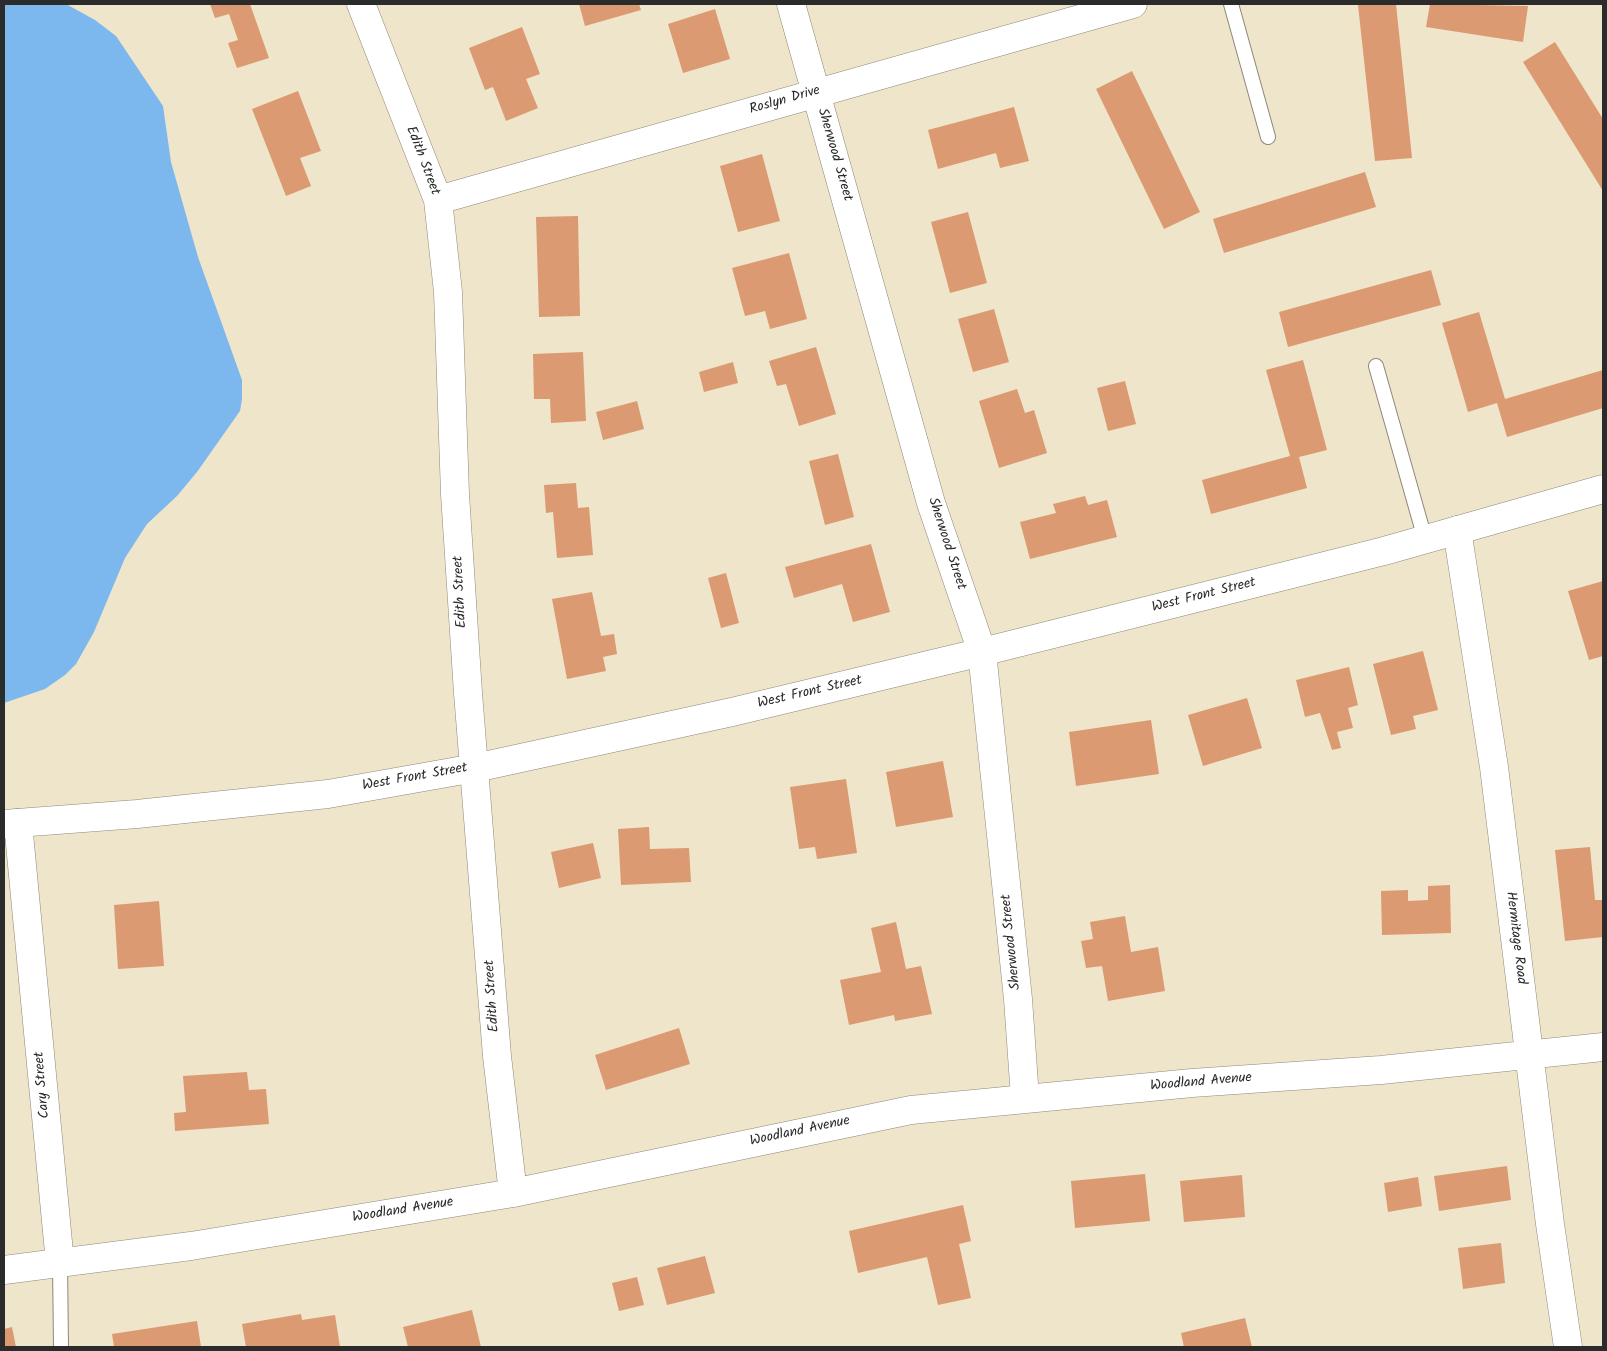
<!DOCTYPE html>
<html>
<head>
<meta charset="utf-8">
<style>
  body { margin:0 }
  #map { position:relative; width:1607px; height:1351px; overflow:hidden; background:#efe5ca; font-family:Kalam,sans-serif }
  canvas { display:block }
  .frame { position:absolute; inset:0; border:5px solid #2b2b2b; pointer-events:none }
</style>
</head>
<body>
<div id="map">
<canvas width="1607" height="1351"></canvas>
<div class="frame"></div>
</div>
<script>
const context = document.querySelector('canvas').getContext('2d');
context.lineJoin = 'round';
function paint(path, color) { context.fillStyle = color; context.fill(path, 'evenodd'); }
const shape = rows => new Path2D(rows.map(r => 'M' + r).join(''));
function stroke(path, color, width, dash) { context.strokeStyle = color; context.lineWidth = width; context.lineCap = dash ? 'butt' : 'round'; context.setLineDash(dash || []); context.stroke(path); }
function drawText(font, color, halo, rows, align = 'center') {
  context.font = font + ' Kalam,sans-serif'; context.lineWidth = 4.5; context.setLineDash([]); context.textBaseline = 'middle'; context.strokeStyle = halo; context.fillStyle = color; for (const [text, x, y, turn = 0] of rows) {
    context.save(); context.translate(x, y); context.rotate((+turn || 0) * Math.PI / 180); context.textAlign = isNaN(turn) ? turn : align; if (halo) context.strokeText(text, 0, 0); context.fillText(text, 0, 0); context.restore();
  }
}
paint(shape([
  [4,4,66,4,95,20,116,36,163,106,171,162,198,257,242,380,242,399,240,411,197,472,177,496,147,524,125,558,94,632,76,664,65,675,45,689,4,703]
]), '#7cb8ee');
paint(shape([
  [210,4,250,4,269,58,237,68,228,43,238,40,229,14,215,18],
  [579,4,639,4,641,10,585,26],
  [1373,4,1396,4,1412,158,1375,161,1358,5],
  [1430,4,1528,6,1523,42,1426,27],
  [715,9,730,59,683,73,668,24],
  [522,27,540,74,526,79,538,108,506,121,493,87,485,90,469,48],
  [1555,42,1603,119,1603,191,1523,62],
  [1132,71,1200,212,1164,229,1096,89],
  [298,91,321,151,300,158,311,186,286,196,252,109],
  [1014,107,1029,161,1000,168,996,153,938,169,928,130],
  [762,154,780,221,738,232,720,166],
  [1365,172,1376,207,1224,253,1213,219],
  [968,212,987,283,950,293,931,222],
  [578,216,580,316,539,317,536,217],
  [789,253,807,319,770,329,765,311,745,316,732,268],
  [1431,270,1441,305,1288,347,1279,312],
  [994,309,1009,362,973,372,958,319],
  [1479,312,1505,399,1603,370,1603,408,1507,437,1497,403,1468,412,1442,323],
  [816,347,836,414,799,426,786,384,777,386,769,361],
  [583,352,586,421,551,423,550,399,534,399,533,354],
  [1303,360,1327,450,1299,457,1307,488,1211,514,1202,480,1290,456,1266,370],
  [733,362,738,383,704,392,699,372],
  [1125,381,1136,424,1108,431,1097,388],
  [1017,389,1025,413,1034,410,1047,453,999,468,979,401],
  [637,401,644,429,603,440,596,412],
  [838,454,854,517,825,525,809,461],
  [576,483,578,508,589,507,593,555,557,558,553,512,546,513,544,485],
  [1085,496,1088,505,1107,500,1117,537,1030,559,1020,522,1056,513,1053,504],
  [871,544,890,612,853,622,842,584,794,598,785,567],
  [726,573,739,623,721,628,708,578],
  [1603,581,1603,656,1589,660,1568,591],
  [592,592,601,636,614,634,617,654,603,657,606,671,567,679,552,599],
  [1423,651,1438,710,1413,716,1416,729,1391,735,1373,664],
  [1349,667,1358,705,1348,708,1353,728,1337,732,1341,748,1332,750,1320,713,1305,717,1296,680],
  [1247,698,1262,748,1203,766,1188,715],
  [1151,720,1159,774,1076,786,1069,732],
  [943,761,953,817,896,827,886,772],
  [846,779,857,853,817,859,815,847,799,849,790,787],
  [649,827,650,849,689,848,691,882,621,885,618,829],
  [593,843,601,878,559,888,551,852],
  [1590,847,1595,900,1603,900,1603,937,1565,941,1555,850],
  [1450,885,1451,933,1382,935,1381,891,1408,890,1408,901,1428,900,1428,886],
  [159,901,164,966,118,969,114,905],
  [1125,916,1131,952,1158,947,1165,991,1108,1001,1102,966,1086,968,1081,941,1093,939,1090,922],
  [896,922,906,969,921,966,932,1014,895,1021,894,1015,849,1025,840,980,881,972,871,928],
  [679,1028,690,1064,606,1090,595,1055],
  [247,1072,249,1090,266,1089,269,1124,175,1131,174,1113,186,1112,183,1076],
  [1507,1166,1511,1200,1439,1211,1434,1176],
  [1145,1174,1150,1221,1075,1228,1071,1181],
  [1242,1175,1245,1217,1184,1222,1180,1181],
  [1418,1177,1422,1206,1388,1212,1384,1183],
  [963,1205,971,1241,959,1244,971,1298,938,1305,927,1257,858,1273,849,1231],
  [1501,1243,1505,1283,1463,1289,1458,1248],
  [705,1256,715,1293,667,1305,657,1268],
  [637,1277,644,1305,619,1311,612,1283],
  [472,1310,481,1347,408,1347,403,1327],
  [301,1314,302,1320,335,1315,340,1347,246,1347,242,1324],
  [1245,1318,1252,1347,1184,1347,1181,1333],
  [197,1321,201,1347,114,1347,112,1334],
  [12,1327,16,1347,4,1347,4,1329]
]), '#db9a71');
const service = shape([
  [1231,4,1268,137],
  [1376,366,1425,539],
  [60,1263,61,1347]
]);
const minor = shape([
  [361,4,438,200,448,292,455,494,468,693,497,1056,513,1193],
  [791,4,931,503,982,652,1018,999,1025,1098],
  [438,200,1133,4],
  [1457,530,1494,767,1550,1224,1568,1347],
  [18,823,60,1263],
  [4,1270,191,1246,513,1193,911,1110,1192,1083,1381,1070,1603,1047]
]);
const tertiary = shape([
  [4,824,137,814,328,794,475,768,732,712,982,652,1384,551,1603,489]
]);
stroke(service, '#8d887a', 16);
stroke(minor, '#8d887a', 29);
stroke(tertiary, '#8d887a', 29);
stroke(service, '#fff', 14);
stroke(minor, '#fff', 28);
stroke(tertiary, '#fff', 28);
drawText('14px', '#2b2b2b', '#fff', [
  ["Roslyn Drive",785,101,-16],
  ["Sherwood Street",834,155,74],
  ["Edith Street",422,161,69],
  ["Sherwood Street",946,544,72],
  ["Edith Street",461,592,-93],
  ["West Front Street",1204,596,-14],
  ["West Front Street",810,693,-13],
  ["West Front Street",415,778,-10],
  ["Hermitage Road",1515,938,83],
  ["Sherwood Street",1012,942,-96],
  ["Edith Street",493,996,-94],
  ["Woodland Avenue",1201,1083,-5],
  ["Cary Street",43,1085,-95],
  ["Woodland Avenue",800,1132,-12],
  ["Woodland Avenue",403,1211,-9]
]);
</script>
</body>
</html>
